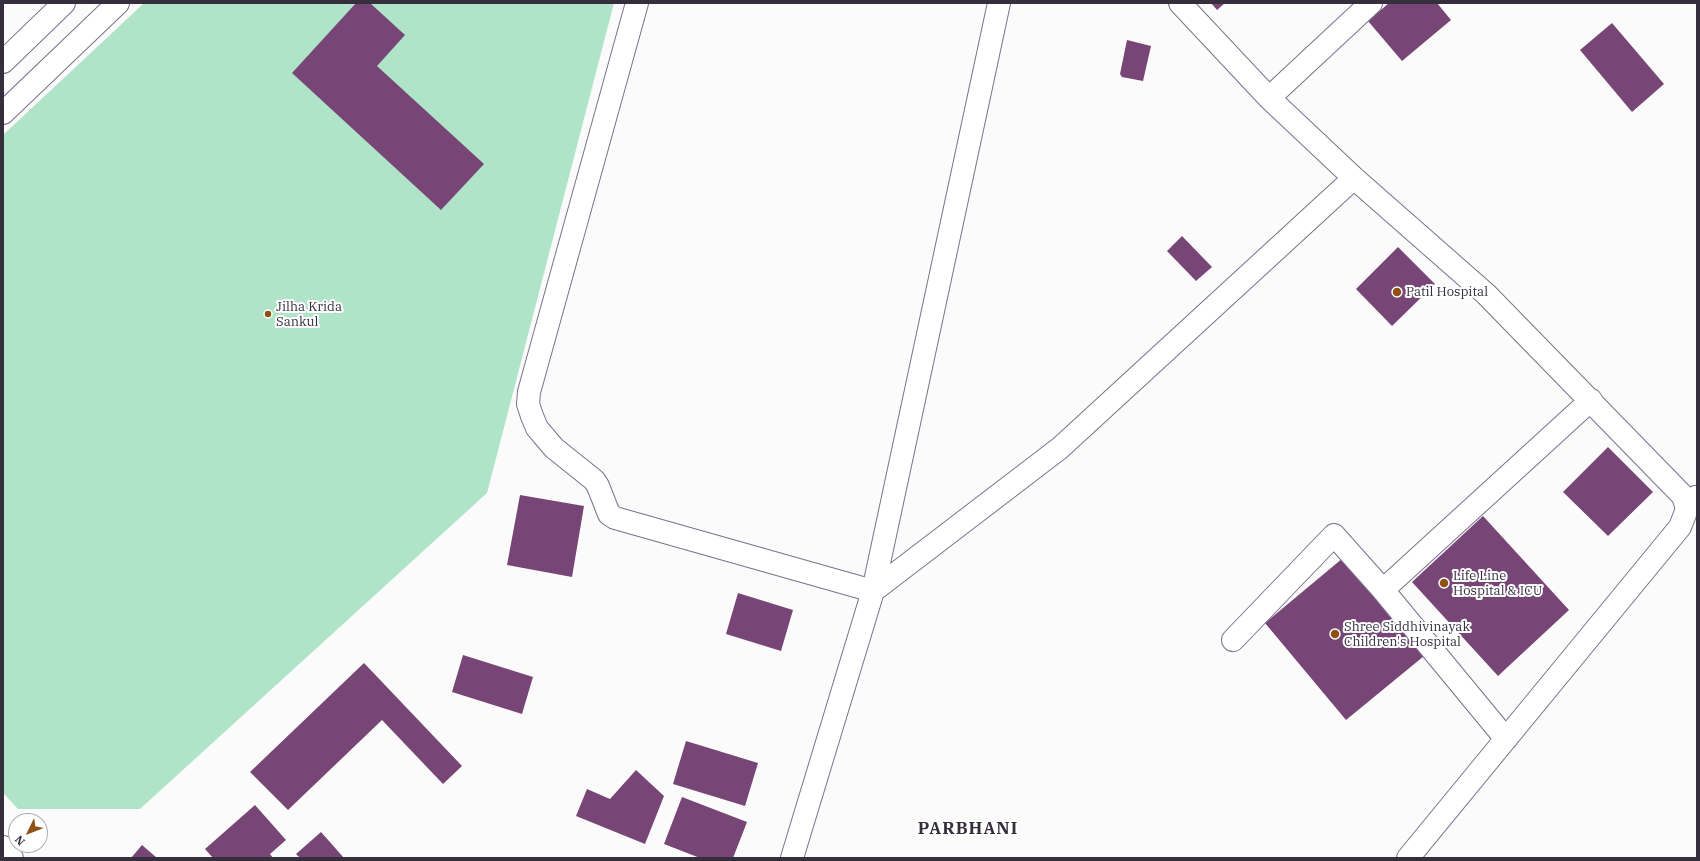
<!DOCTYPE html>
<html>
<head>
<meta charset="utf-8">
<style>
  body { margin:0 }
  #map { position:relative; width:1700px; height:861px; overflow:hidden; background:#fbfbfb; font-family:"IBM Plex Serif",serif }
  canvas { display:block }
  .frame { position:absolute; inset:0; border:4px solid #352f3d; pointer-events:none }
  .north { position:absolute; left:8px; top:813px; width:40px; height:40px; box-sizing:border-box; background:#fff; border:1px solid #aeacb1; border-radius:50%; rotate:227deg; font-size:11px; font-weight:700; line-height:16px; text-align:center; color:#352f3d }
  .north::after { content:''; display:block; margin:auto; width:14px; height:18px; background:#8e5113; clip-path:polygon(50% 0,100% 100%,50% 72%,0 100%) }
</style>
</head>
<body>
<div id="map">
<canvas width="1700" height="861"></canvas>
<div class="frame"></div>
<div class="north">N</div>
</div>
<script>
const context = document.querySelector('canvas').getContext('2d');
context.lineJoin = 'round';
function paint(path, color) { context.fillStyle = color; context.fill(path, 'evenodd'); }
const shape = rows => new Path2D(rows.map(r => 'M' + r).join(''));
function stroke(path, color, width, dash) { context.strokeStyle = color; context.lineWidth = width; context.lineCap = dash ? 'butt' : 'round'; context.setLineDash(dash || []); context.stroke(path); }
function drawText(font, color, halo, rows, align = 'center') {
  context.font = font + ' "IBM Plex Serif",serif'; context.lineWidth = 4; context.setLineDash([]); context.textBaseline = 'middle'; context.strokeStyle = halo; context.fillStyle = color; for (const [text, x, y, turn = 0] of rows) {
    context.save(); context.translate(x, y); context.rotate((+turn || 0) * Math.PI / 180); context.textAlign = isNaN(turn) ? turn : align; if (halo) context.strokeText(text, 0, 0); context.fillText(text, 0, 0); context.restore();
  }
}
paint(shape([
  [144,3,614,3,487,493,140,809,18,809,3,793,3,135]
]), '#b0e4c9');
paint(shape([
  [356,3,370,3,405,35,377,66,484,164,441,210,292,73],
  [1211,3,1225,3,1217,10],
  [1389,3,1437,3,1451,20,1402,61,1368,21],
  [1612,23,1664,84,1632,112,1580,50],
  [1127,40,1151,46,1143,81,1122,77,1120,74],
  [1182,236,1212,267,1196,281,1167,251],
  [1398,247,1435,284,1392,326,1356,289],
  [1608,447,1653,492,1608,536,1563,492],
  [520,495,584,506,572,577,507,565],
  [1483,516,1569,610,1498,676,1412,582],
  [1343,558,1424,656,1346,720,1265,623],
  [738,593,793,610,781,651,726,634],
  [463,655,533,677,522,714,452,692],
  [364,663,462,766,443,784,382,720,288,810,250,772],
  [686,741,758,763,745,806,673,784],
  [636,770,664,796,645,844,576,816,587,789,610,799],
  [682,797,747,822,733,858,700,858,664,844],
  [255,805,286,840,270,854,273,858,213,858,205,849],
  [321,832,344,858,300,858,296,854],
  [142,845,157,858,131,858]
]), '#774676');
const minor = shape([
  [637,3,529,392,528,404,532,416,537,428,554,448,594,480,598,486,609,514,615,518,873,591,1060,448,1354,178],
  [1180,3,1269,98,1354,178,1486,294,1683,496,1687,509],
  [3,62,64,3],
  [1269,98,1371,3],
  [3,113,118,3],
  [1383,590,1591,400],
  [1233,640,1334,535,1383,590,1506,739],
  [3,847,12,858],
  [792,858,873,591,999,3],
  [1408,858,1680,527,1687,509,1696,497]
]);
stroke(minor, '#7c708e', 24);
stroke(minor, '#fff', 22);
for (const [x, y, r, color] of [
  [1397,292,5,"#8e5113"],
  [268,314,4,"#8e5113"],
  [1444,583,5,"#8e5113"],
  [1335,634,5,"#8e5113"]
]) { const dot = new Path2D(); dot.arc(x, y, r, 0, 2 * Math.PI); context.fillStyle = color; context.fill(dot); stroke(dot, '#fff', 1.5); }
drawText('13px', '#352f3d', '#fff', [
  ["Patil Hospital",1406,292],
  ["Jilha Krida",276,307],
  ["Sankul",276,322],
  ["Life Line",1453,576],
  ["Hospital & ICU",1453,591],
  ["Shree Siddhivinayak",1344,627],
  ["Children's Hospital",1344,642]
], 'left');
context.letterSpacing = '1px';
drawText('bold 17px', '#352f3d', '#fff', [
  ["PARBHANI",968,829]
]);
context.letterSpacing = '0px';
</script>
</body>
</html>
